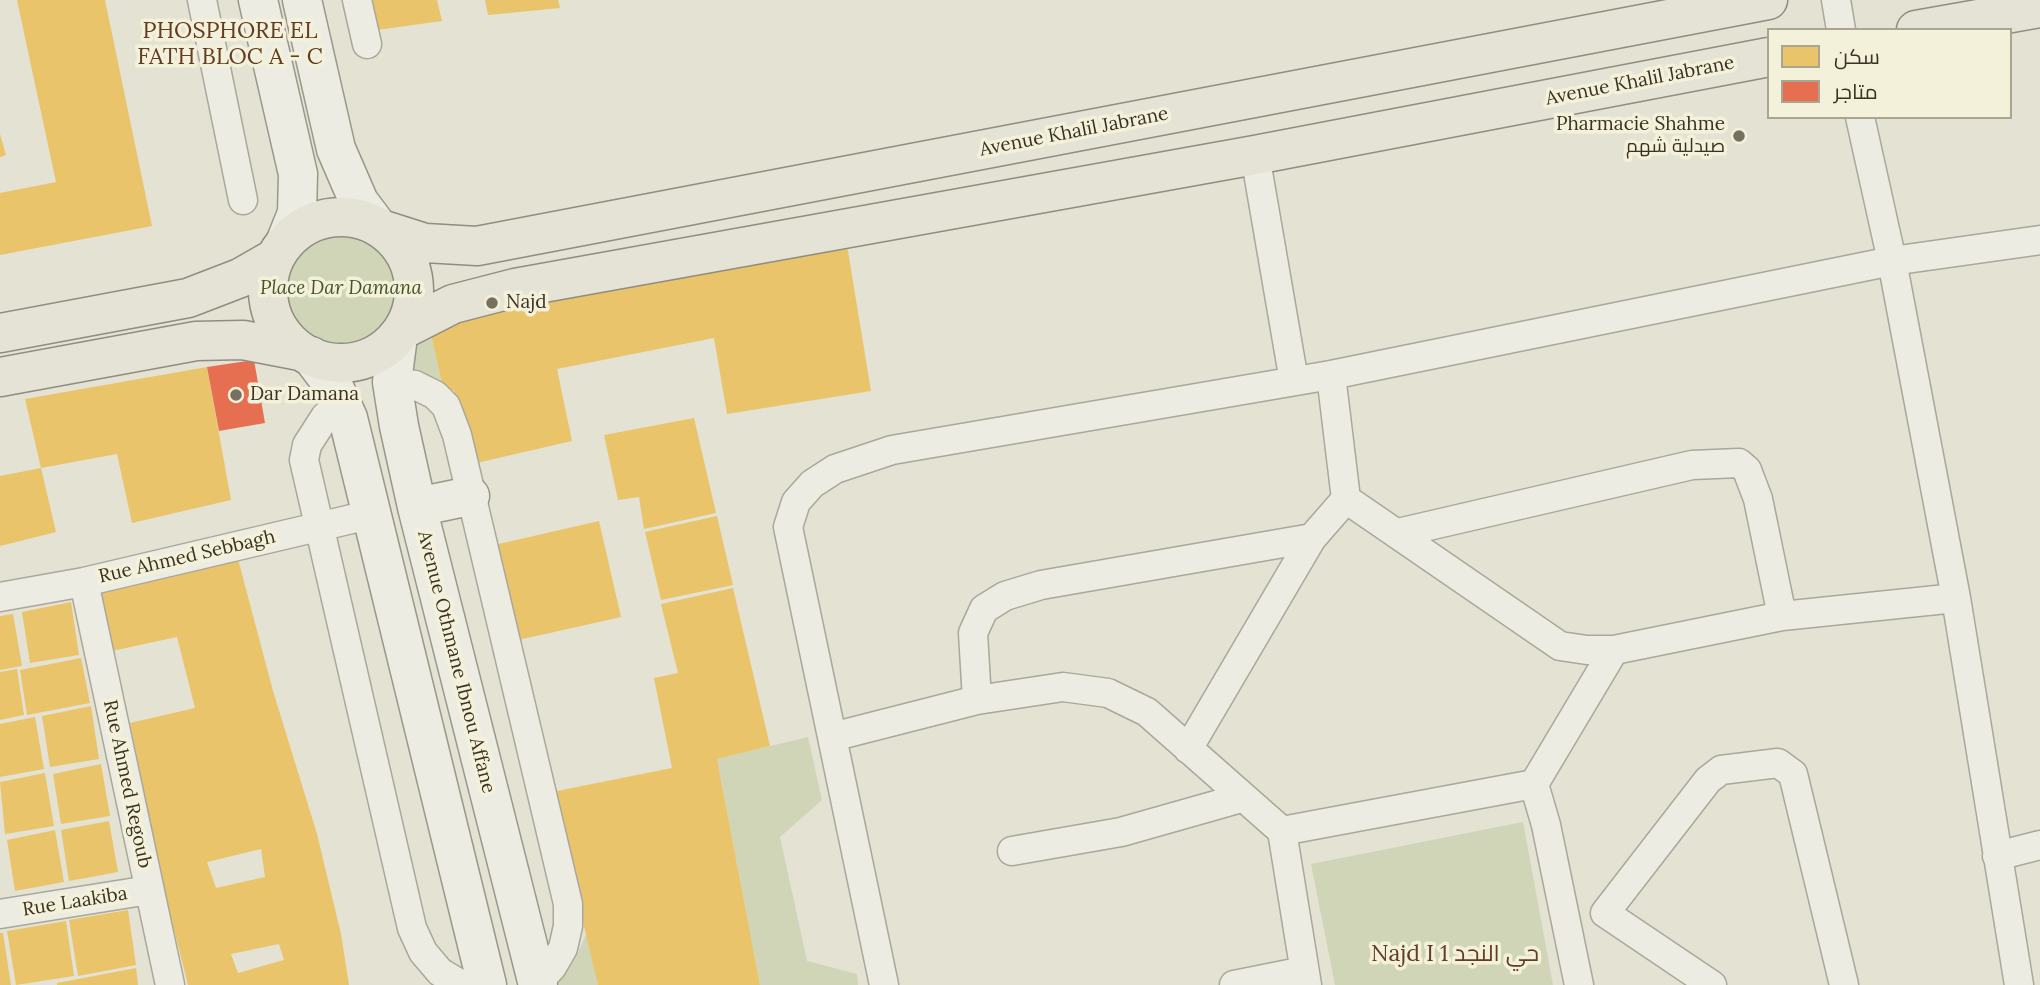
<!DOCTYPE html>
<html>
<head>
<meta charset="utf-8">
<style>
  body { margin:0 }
  #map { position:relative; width:2040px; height:985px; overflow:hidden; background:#e4e2d3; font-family:Lora,Cairo,serif }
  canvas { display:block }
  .legend { position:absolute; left:1767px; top:28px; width:245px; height:91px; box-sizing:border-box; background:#f4f1da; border:2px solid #aaa590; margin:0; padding:9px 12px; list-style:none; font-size:21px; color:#3a3222 }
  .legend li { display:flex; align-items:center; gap:14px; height:35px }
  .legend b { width:35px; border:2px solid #aaa590 }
</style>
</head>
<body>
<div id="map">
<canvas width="2040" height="985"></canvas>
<ul class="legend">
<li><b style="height:19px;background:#e9c46a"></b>سكن</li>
<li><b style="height:19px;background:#e76f51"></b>متاجر</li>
</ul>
</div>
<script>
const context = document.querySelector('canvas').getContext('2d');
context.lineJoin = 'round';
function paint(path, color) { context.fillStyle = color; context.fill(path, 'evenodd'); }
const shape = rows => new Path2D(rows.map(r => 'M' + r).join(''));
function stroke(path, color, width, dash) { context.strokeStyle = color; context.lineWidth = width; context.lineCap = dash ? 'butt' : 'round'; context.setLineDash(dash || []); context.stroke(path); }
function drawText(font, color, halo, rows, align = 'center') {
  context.font = font + ' Lora,Cairo,serif'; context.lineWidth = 7; context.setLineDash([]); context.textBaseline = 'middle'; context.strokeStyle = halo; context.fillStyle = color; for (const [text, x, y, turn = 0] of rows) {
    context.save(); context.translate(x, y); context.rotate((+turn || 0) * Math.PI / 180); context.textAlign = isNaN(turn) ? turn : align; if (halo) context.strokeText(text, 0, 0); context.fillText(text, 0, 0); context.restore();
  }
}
paint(shape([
  '279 289a63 63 0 1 1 126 0a63 63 0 1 1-126 0Z',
  [429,325,441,380,421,373,407,373,410,337],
  [808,737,822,800,780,837,807,961,857,974,858,985,760,985,717,759],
  [1523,822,1553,985,1335,985,1311,864],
  [587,932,598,985,557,985,578,953]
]), '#cfd5b6');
paint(shape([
  [17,0,105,0,152,226,0,255,0,193,56,182],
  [363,0,437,0,442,21,370,31],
  [485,0,558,0,560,8,488,15],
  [0,134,6,155,0,157],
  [846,239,871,391,727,414,714,338,557,369,572,441,472,464,454,390,444,393,429,325],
  [207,367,231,500,132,523,117,454,41,468,25,399],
  [694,418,716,513,644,529,639,497,618,500,604,435],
  [41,468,56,532,0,546,0,476],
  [717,516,733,585,661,600,645,532],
  [599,521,621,617,514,641,490,546],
  [238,559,273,691,317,834,341,934,349,985,188,985,160,874,130,723,195,708,177,637,112,651,98,591],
  [261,849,265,877,216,888,207,862],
  [279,944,284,960,238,973,231,954],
  [733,588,770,746,717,759,760,985,598,985,552,792,672,768,654,678,678,673,661,604],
  [71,602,79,655,30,663,22,612],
  [13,614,22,666,0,670,0,616],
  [81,658,90,703,27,715,20,670],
  [17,669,24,715,0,720,0,672],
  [91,706,99,759,50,767,42,716],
  [35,717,44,769,0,777,0,724],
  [101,764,110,816,61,824,53,774],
  [45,773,54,826,5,834,0,782],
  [109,821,118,872,69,881,61,830],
  [55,830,64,882,15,891,7,840],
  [128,910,136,965,78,976,69,920],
  [66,921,74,976,16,985,7,931],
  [0,933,3,933,11,985,0,985],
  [136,968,138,985,57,985,57,983]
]), '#e9c46a');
paint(shape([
  [254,360,265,423,219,431,207,367]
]), '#e76f51');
const street = shape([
  [202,0,243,200],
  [357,0,367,44],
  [1836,0,1841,30],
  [1860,117,1892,261,1956,598,2019,985],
  [1255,155,1294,381],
  [392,382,415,385,435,395,446,406,457,435,568,904,568,926,563,948,552,967,537,983],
  [341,401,325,417,307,445,304,460,412,928,423,952,440,972,462,985],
  [1346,499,1560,646,1587,650,1614,650,1782,616,1956,598],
  [1398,533,1692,465,1739,463,1747,470,1758,499,1782,616],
  [84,582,170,985],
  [0,597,84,582,373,514],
  [977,700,973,633,984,609,1005,596,1041,585,1312,538],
  [832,737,977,700,1063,687,1108,693,1147,712,1282,831],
  [1188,749,1312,538,1346,499,1331,375],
  [1012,851,1121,832,1241,798],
  [1997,856,2040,845],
  [0,914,149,890],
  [884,985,788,527,796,502,812,484,835,469,892,450,1331,375,1892,261,2040,240],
  [1234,985,1304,971],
  [1307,985,1282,831,1534,784],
  [1579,985,1546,825,1534,784,1614,650],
  [1712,985,1605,913,1708,780,1721,770,1778,763,1793,774,1844,985]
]);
const secondary = shape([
  [258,0,298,174,297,213,285,243],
  [302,0,336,149,359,202,377,226],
  [398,336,392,382,399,426,417,507,538,985],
  [311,356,333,385,348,418,487,985],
  [417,507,470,496]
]);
const primary = shape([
  [1916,30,2040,8],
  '268 290a73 73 0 1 1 146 0a73 73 0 1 1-146 0Z',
  [381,229,425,243,477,246,1768,0],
  [402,330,453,304,515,288,1255,155,1769,57],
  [0,333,188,298,240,278,275,258],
  [0,377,196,341,243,340,300,351]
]);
stroke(street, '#aaa79b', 31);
stroke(secondary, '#9a978b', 41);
stroke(primary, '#908c81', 41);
stroke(street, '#edece3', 28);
stroke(secondary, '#edece3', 38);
stroke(primary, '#e4e3d6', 38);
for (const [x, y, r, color] of [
  [1739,136,7,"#767060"],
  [492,303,7,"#767060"],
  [236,395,7,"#767060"]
]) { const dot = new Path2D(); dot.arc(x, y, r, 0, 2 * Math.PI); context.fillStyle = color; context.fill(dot); stroke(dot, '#f4f1da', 2.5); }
drawText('19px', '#3a3222', '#f4f1da', [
  ["Avenue Khalil Jabrane",1640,81,-11],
  ["Avenue Khalil Jabrane",1074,132,-11],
  ["Rue Ahmed Sebbagh",187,557,-13],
  ["Avenue Othmane Ibnou Affane",456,662,76],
  ["Rue Ahmed Regoub",127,784,78],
  ["Rue Laakiba",75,902,-9]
]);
drawText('19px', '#3a3222', '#f4f1da', [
  ["Pharmacie Shahme",1725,125,"right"],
  ["صيدلية شهم",1725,147,"right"],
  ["Najd",506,303],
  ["Dar Damana",250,395]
], 'left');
drawText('italic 19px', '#43542a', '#f4f1da', [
  ["Place Dar Damana",341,289]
]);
drawText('23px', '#633c25', '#f4f1da', [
  ["PHOSPHORE EL",230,31],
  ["FATH BLOC A - C",230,57],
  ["Najd I حي النجد 1",1455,954]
]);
</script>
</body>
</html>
